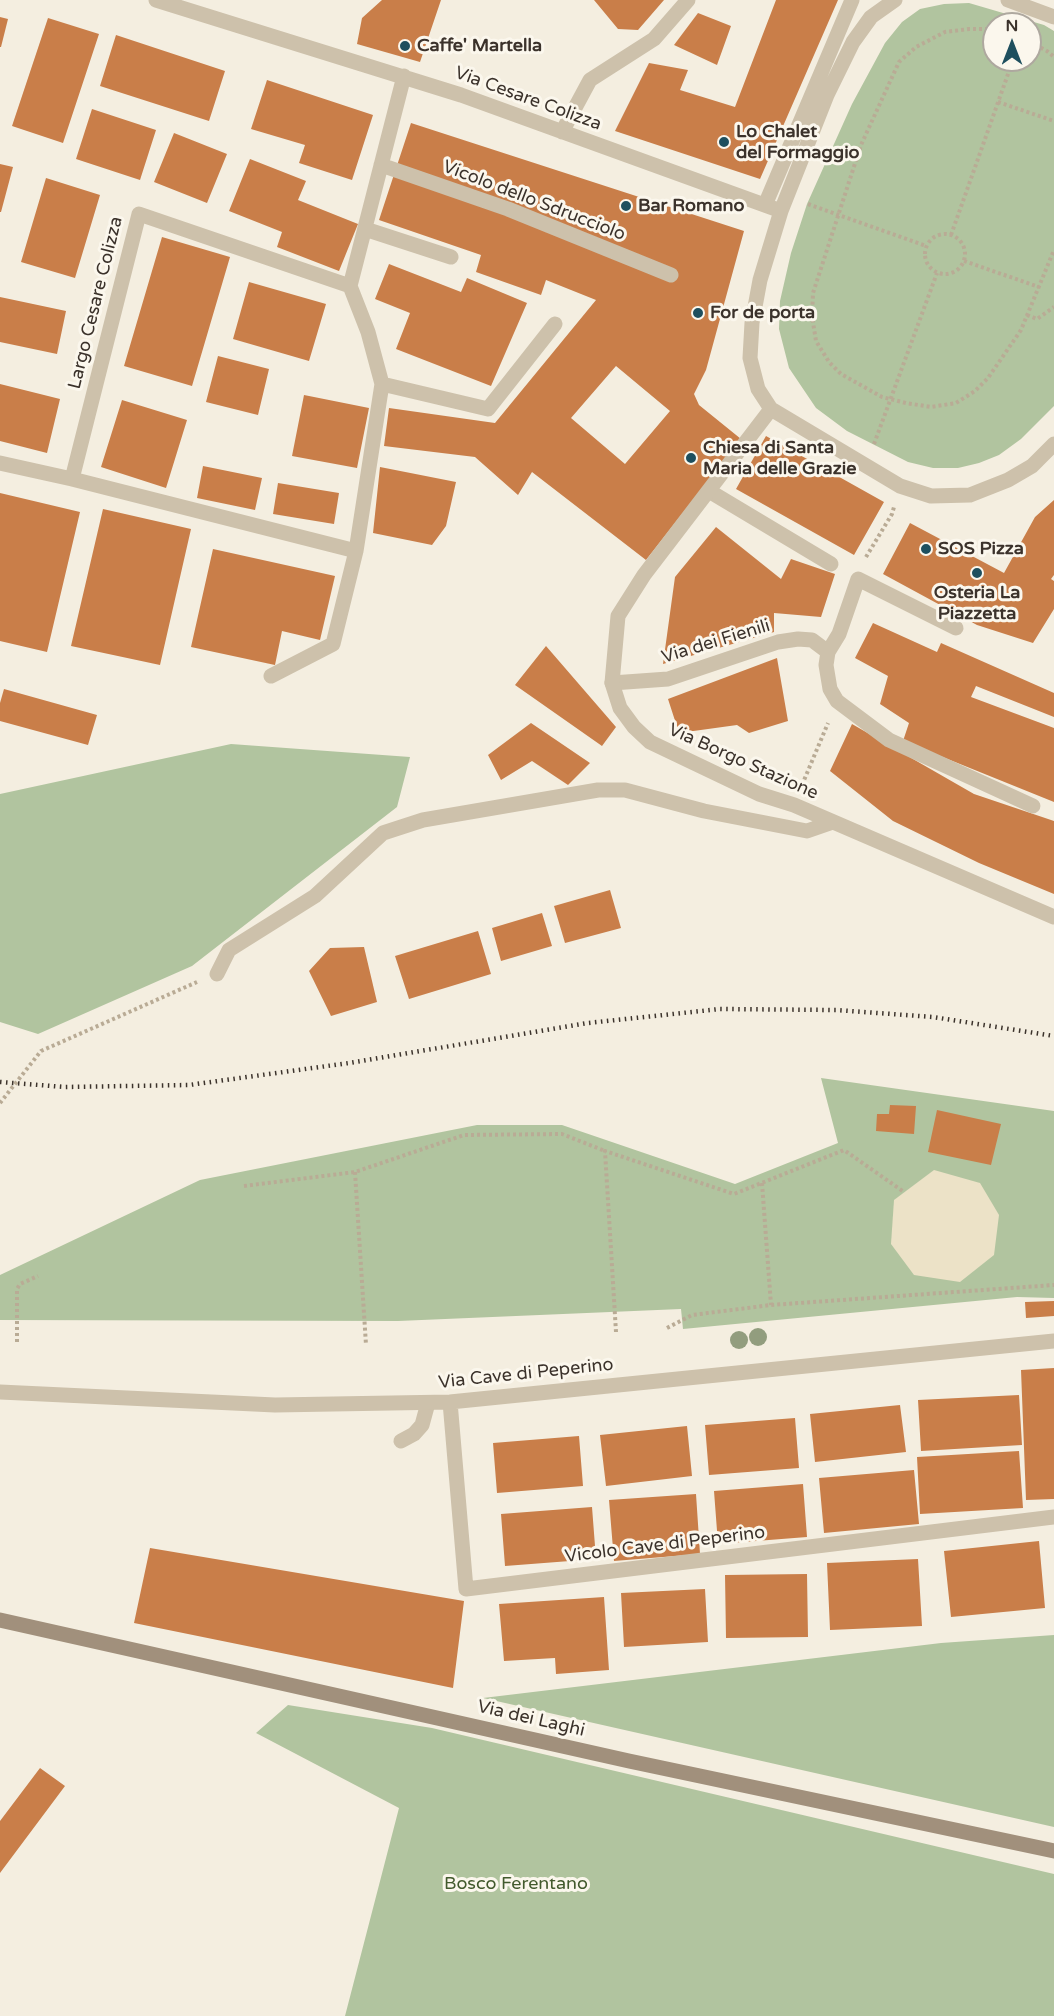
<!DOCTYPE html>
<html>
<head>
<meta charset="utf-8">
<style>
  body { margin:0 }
  #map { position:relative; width:1054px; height:2016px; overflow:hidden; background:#f4eee0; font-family:"Varela Round",sans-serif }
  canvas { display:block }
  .north { position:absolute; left:982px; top:12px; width:60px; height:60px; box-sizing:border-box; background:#fbf7ed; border:2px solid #aea89f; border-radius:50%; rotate:0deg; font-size:16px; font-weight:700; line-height:24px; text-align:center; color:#3b322b }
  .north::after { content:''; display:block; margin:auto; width:21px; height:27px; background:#1e4f5e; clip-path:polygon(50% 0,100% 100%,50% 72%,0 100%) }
</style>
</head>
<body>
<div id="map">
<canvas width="1054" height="2016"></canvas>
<div class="north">N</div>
</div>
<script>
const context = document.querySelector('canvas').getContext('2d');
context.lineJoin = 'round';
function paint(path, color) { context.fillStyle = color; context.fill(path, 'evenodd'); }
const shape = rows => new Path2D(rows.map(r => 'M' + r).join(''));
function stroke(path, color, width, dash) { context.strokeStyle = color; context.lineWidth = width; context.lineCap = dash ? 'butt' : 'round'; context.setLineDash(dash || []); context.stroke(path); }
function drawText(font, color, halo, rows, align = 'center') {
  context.font = font + ' "Varela Round",sans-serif'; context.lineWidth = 6; context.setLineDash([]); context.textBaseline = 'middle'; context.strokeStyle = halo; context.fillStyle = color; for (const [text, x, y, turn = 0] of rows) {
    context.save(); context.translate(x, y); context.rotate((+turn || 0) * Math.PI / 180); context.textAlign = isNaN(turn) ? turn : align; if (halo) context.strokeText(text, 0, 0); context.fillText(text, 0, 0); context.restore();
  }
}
paint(shape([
  [969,3,1044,25,1054,31,1054,406,1021,439,999,455,979,463,958,468,933,468,908,462,847,431,816,408,789,368,779,329,780,301,791,253,807,204,852,104,885,43,902,22,920,9,944,4],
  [994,24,1030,24,1030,60,994,60],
  [231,744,410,757,397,807,192,966,38,1034,0,1022,0,794],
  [821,1078,1054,1111,1054,1298,1017,1297,683,1329,681,1309,398,1321,0,1320,0,1275,200,1180,477,1125,562,1125,735,1184,838,1143],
  [1054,1635,1054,1827,483,1698,941,1643],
  [288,1705,432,1728,1054,1874,1054,2016,345,2016,399,1808,256,1733]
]), '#b1c49f');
paint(shape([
  [934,1170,980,1183,999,1215,994,1255,960,1282,914,1275,891,1244,894,1200]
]), '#ece2c7');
paint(shape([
  [382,0,441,0,420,62,357,44,362,18],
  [594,0,664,0,638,30,618,29],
  [776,0,838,0,760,179,615,131,649,63,688,70,680,90,735,107],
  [698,13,731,26,717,65,674,45],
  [0,17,8,19,1,47,0,47],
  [48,18,99,34,63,143,12,126],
  [116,35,225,71,209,121,100,86],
  [267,80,373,115,352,180,299,163,305,145,251,129],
  [92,109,156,130,140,180,76,159],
  [411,123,744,231,706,370,694,394,699,405,741,439,646,560,532,472,518,495,475,457,384,446,389,408,495,423,596,300,546,280,541,295,476,272,481,255,379,220],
  [616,366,670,411,625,464,571,418],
  [174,133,227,154,207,203,154,182],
  [250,159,306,181,298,200,358,224,339,271,277,247,282,232,229,211],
  [0,164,13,167,1,212,0,212],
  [46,178,100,195,75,278,21,262],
  [162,237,230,257,192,386,124,366],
  [389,264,461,292,467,278,527,303,491,386,396,349,410,313,375,299],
  [249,282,326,304,309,361,233,339],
  [0,297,66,311,57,354,0,342],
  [218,356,269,369,258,415,206,402],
  [0,384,60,399,47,453,0,441],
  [304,395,369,408,357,468,292,456],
  [122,400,187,420,166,488,101,467],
  [766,436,884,502,854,555,736,489],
  [203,466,262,478,255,510,197,498],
  [380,467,456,482,446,526,432,545,373,533],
  [278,483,339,493,334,524,273,514],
  [0,493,80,512,47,652,0,641],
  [1054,500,1054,575,1051,579,1054,581,1054,609,1033,643,977,625,883,574,910,523,1004,573,1035,517],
  [103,509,191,529,160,665,71,646],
  [716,527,781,579,791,559,835,574,821,617,774,613,774,632,663,664,675,577],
  [213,549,335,576,320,640,282,631,275,665,191,647],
  [873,623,937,652,941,643,1054,693,1054,717,976,686,971,697,1054,728,1054,802,903,741,909,723,880,704,888,676,855,658],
  [546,646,616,727,602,746,515,685],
  [777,658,788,721,749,733,737,725,679,733,668,699],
  [4,689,97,715,88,745,0,721,0,703],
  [531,723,590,763,568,785,532,761,501,780,488,755],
  [852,724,974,794,1054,821,1054,894,979,863,893,821,830,771],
  [610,890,621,928,565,943,554,906],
  [542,913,552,946,501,961,492,928],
  [478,931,491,974,409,999,395,956],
  [364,947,377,1002,331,1016,309,971,330,948],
  [890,1105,916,1106,914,1134,876,1131,877,1114,889,1114],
  [937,1110,1001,1124,991,1165,928,1152],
  [1054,1301,1054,1316,1026,1318,1025,1302],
  [1054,1368,1054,1499,1026,1500,1021,1370],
  [1019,1395,1022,1445,921,1451,918,1400],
  [900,1405,906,1452,815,1462,810,1414],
  [795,1418,799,1468,709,1475,705,1425],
  [687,1426,692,1476,606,1486,600,1435],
  [579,1436,583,1486,497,1493,493,1443],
  [1019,1451,1023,1508,920,1514,917,1457],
  [914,1470,919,1524,824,1533,819,1478],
  [803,1484,807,1537,718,1544,714,1491],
  [696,1494,700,1554,614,1561,609,1500],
  [592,1507,596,1559,505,1566,501,1514],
  [1039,1541,1045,1608,951,1617,944,1551],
  [150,1548,464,1601,453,1688,134,1623],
  [918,1559,922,1626,830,1630,827,1563],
  [807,1574,808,1637,726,1638,725,1575],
  [705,1589,708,1642,624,1647,621,1593],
  [604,1597,609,1670,556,1674,555,1658,504,1661,499,1604],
  [40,1768,65,1786,0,1873,0,1821]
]), '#c97e49');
stroke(shape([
  [994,29,969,29,945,32,916,47,899,62,861,145,813,293,812,316,816,341,829,362,841,374,882,397,906,403,931,407,956,403,975,391,988,378,1021,330,1054,250],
  [1030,42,1047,51,1054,57],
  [998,102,1054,121],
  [808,204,926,246],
  '925 254a20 20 0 1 1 40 0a20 20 0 1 1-40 0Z',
  [951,235,1013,60],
  [964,261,1039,287],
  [1027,315,1037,319,1054,307],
  [874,444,937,273],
  [866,557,892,514,894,507],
  [802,785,828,723],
  [0,1103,41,1051,197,982],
  [355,1172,366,1345],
  [762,1183,771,1305],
  [244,1186,355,1172,464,1135,562,1134,605,1151],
  [667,1328,692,1315,771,1305,1054,1285],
  [616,1332,605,1151,734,1194,844,1150,904,1192],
  [17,1342,17,1289,20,1284,38,1276]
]), '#b9ab95', 4, [3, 3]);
stroke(shape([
  [709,491,831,564],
  [956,628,858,579,839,634,828,652,826,665,830,689,837,701,889,740,1033,806],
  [612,683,668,679,778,642,798,639,812,640,828,652],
  [401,1441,414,1434,422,1425,428,1403]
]), '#cdc1ab', 15);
stroke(shape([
  [156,0,461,95,781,211],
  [895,0,871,17,853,42,827,95,781,211,760,280,752,323,750,358,758,389,771,409,900,486,931,496,970,495,1008,480,1032,466,1054,444],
  [1008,0,1054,17],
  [562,132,590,80,654,39,688,0],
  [381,165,508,209,671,275],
  [765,205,852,0],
  [365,229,451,257],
  [350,286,139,214,72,479,356,551,382,384,368,332,350,286,404,76],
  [382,384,488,409,555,324],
  [771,409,644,575,618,616,612,683,620,708,634,727,650,742,759,794,794,805,1054,917],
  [0,463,72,479],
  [271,676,333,644,356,551],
  [217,974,229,950,315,896,383,833,423,820,598,790,625,790,704,811,807,831,833,822],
  [0,1392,275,1405,450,1402,1054,1341],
  [450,1402,466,1589,1054,1517]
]), '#cdc1ab', 15);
stroke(shape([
  [0,1620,629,1761,1054,1851]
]), '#a1907c', 15);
stroke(shape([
  [0,1082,65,1087,189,1085,349,1063,588,1023,720,1009,836,1010,933,1017,1054,1036]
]), '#3b322b', 4.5, [1.5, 4.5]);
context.fillStyle = '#929d7e';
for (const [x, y] of [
  [758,1337],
  [739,1340]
]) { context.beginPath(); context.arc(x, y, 9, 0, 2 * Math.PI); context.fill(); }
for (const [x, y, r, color] of [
  [405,46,6,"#1e4f5e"],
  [724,142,6,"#1e4f5e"],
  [626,206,6,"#1e4f5e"],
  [698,313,6,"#1e4f5e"],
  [691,458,6,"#1e4f5e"],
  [926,549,6,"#1e4f5e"],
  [977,573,6,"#1e4f5e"]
]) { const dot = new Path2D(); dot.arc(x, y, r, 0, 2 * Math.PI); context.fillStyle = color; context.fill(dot); stroke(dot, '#fbf7ed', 2); }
drawText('bold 18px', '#3b322b', '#fbf7ed', [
  ["Caffe' Martella",417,46],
  ["Lo Chalet",736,132],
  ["del Formaggio",736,153],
  ["Bar Romano",638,206],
  ["For de porta",710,313],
  ["Chiesa di Santa",703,448],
  ["Maria delle Grazie",703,469],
  ["SOS Pizza",938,549],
  ["Osteria La",977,593,"center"],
  ["Piazzetta",977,614,"center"]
], 'left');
drawText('18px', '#3b322b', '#fbf7ed', [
  ["Via Cesare Colizza",528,99,20],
  ["Vicolo dello Sdrucciolo",534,201,21],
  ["Largo Cesare Colizza",96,303,-76],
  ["Via dei Fienili",716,642,-17],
  ["Via Borgo Stazione",743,762,24],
  ["Via Cave di Peperino",526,1374,-6],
  ["Vicolo Cave di Peperino",665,1545,-7],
  ["Via dei Laghi",531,1719,13]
]);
drawText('18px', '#425a2d', '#fbf7ed', [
  ["Bosco Ferentano",516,1884]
]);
</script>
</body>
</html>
